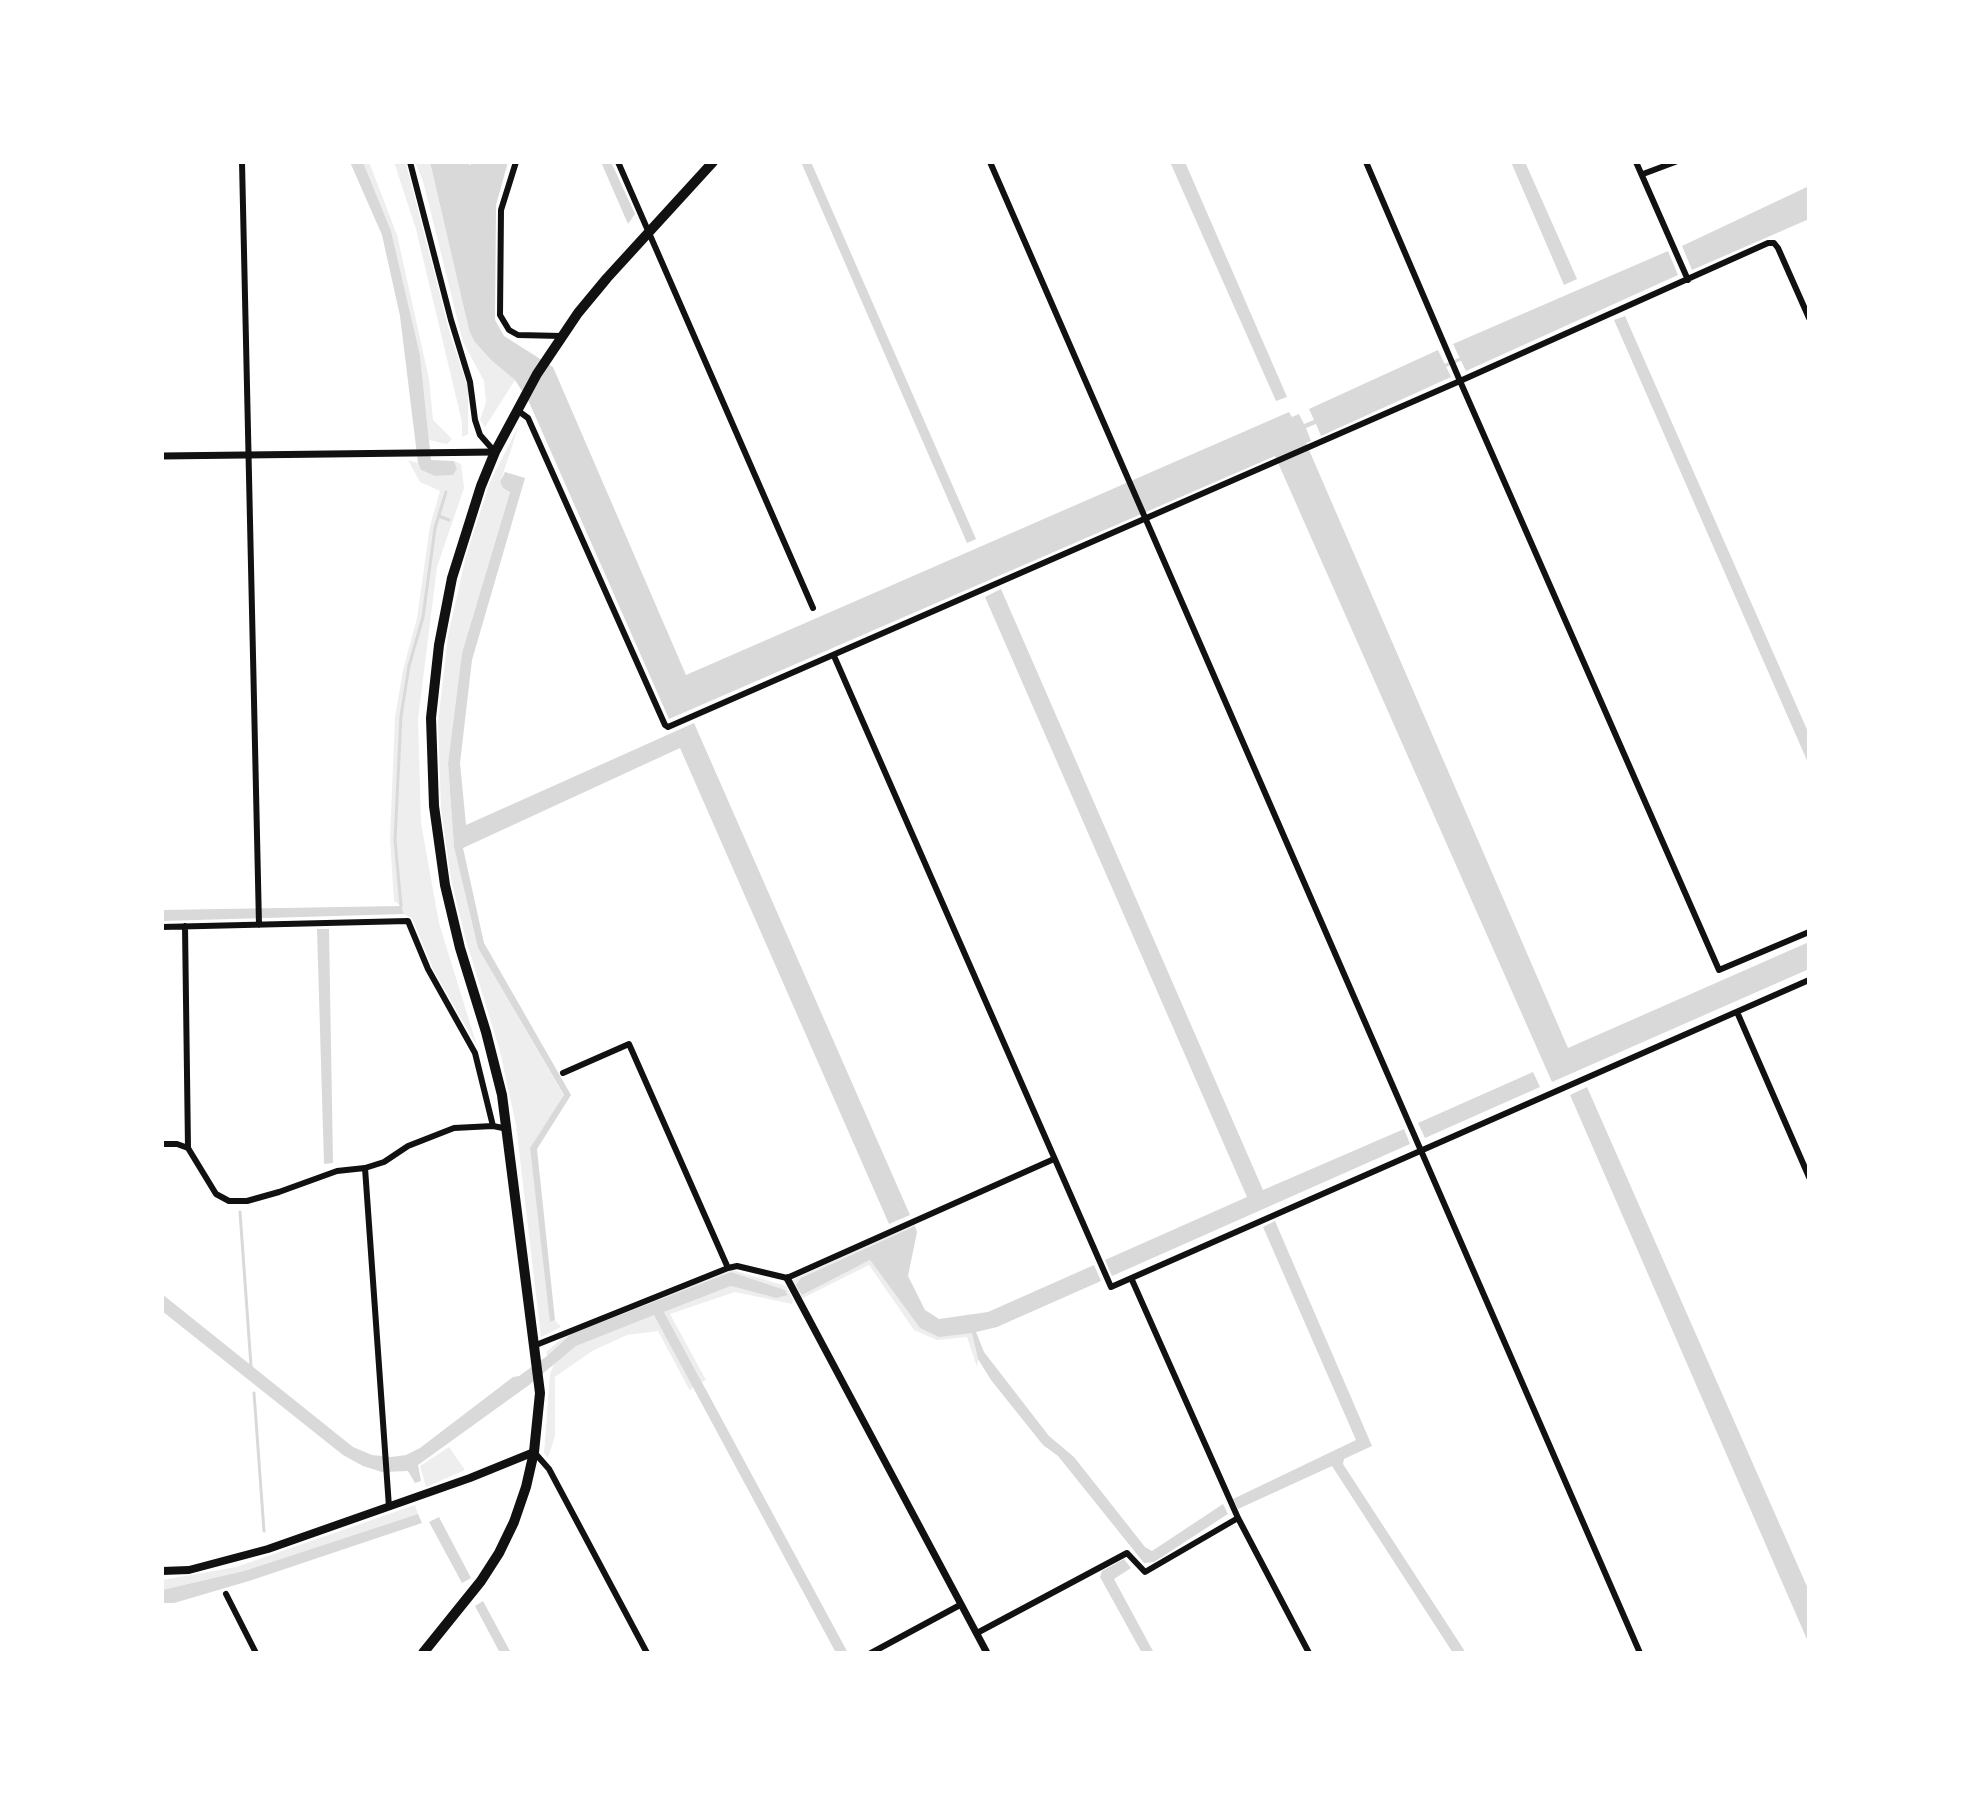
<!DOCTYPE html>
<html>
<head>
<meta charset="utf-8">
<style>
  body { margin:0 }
  #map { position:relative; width:1971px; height:1815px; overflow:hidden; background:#fff; font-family:"Nunito Sans",sans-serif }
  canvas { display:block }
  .frame { position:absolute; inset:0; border:164px solid #fff; pointer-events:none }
</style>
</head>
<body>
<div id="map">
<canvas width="1971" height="1815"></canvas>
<div class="frame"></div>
</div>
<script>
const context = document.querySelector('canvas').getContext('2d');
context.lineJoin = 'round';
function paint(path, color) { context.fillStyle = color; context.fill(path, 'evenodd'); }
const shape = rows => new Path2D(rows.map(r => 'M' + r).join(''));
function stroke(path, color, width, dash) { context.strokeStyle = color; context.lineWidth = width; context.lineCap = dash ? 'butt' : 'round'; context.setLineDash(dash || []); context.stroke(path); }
paint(shape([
  [363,162,369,162,397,235,429,379,433,420,452,439,447,444,429,440,420,355,391,231],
  [394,162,406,164,450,334,468,388,468,434,462,437,462,422,416,229],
  [415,162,430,162,469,330,474,341,491,360,515,380,485,427,480,420,486,402,484,381,463,342,423,181],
  [519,425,500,483,510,491,462,653,448,763,454,847,478,948,564,1096,530,1148,551,1322,555,1320,561,1327,541,1337,516,1125,500,1051,465,937,451,879,441,809,438,723,448,636,466,556,490,482],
  [408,460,418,463,421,470,435,476,453,475,457,469,454,461,461,464,464,488,437,567,418,719,421,823,439,923,477,1046,434,971,412,918,404,914,401,906,394,901,390,839,395,717,403,670,417,618,430,526,440,491,420,482],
  [915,1223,915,1226,802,1278,797,1285,803,1294,870,1260,920,1328,972,1332,978,1359,977,1367,967,1337,937,1340,914,1330,869,1265,801,1299,792,1280],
  [732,1270,786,1286,793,1300,792,1304,735,1292,670,1314,706,1380,702,1382,664,1312,731,1286,776,1298,788,1294,785,1290,731,1272,571,1334,547,1356,546,1352,569,1332],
  [654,1314,693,1387,690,1391,658,1331,627,1335,592,1351,555,1377,555,1436,548,1458,544,1453,550,1374,554,1364,576,1346],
  [449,1447,465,1470,426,1487,420,1466],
  [415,1505,418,1514,244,1571,162,1590,162,1580,236,1567]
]), '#eee');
paint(shape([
  [350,162,363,162,391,231,420,355,431,460,454,461,457,469,453,475,435,476,421,470,418,463,400,316,382,235],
  [430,162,465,162,470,165,474,162,508,162,496,205,495,320,504,336,553,367,686,675,1289,412,1292,417,1299,414,1304,424,1314,420,1309,409,1438,350,1451,377,1321,436,1316,424,1306,428,1311,441,1306,443,1568,1048,1809,942,1809,969,1552,1082,1275,456,669,719,529,402,515,380,491,360,474,341,469,330],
  [601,162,611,162,635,214,628,224],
  [801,162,811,162,976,539,972,541,967,543],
  [1170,162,1185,162,1287,397,1276,401],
  [1511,162,1525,162,1577,279,1564,285],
  [1809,186,1809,219,1692,270,1682,246],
  [1668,251,1678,275,1466,371,1453,344],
  [1625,316,1809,734,1809,765,1614,320],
  [505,472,525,478,472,660,460,763,466,825,694,723,910,1215,889,1224,680,748,463,848,484,943,571,1095,537,1149,555,1320,550,1322,530,1148,564,1095,478,948,454,847,448,763,462,653,510,492,503,488,500,482],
  [1001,589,1263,1190,1404,1129,1410,1144,1112,1276,1105,1260,1247,1197,985,597],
  [401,906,404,914,162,921,162,910],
  [317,929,329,929,333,1163,324,1164],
  [1533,1072,1540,1087,1425,1138,1418,1123],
  [1587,1087,1809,1591,1809,1644,1570,1095],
  [1275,1221,1372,1446,1344,1459,1343,1464,1466,1653,1453,1653,1332,1466,1238,1509,1233,1499,1356,1440,1263,1227],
  [915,1226,917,1232,908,1276,925,1310,939,1319,988,1312,1094,1265,1101,1281,997,1327,976,1332,984,1352,1049,1436,1074,1457,1145,1547,1152,1551,1223,1504,1228,1514,1154,1562,1144,1563,1058,1456,1043,1445,991,1380,978,1359,972,1333,939,1337,920,1328,870,1260,802,1295,796,1285,801,1278],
  [731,1272,785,1290,788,1295,776,1298,731,1286,664,1312,848,1653,836,1653,654,1315,576,1346,529,1385,418,1465,421,1481,415,1483,408,1471,382,1472,363,1466,343,1455,162,1311,162,1294,353,1447,372,1455,391,1457,406,1455,420,1448,513,1377,519,1376,547,1356,571,1334],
  [418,1514,422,1523,249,1581,174,1603,162,1603,162,1590,244,1571],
  [439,1517,471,1578,462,1583,429,1522],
  [1124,1559,1131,1568,1114,1579,1154,1653,1142,1653,1100,1577,1102,1571],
  [483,1601,511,1653,500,1653,475,1606]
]), '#d9d9d9');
stroke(shape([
  [1444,366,1463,358],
  [439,516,449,520],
  [401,906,395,840,401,716,409,666,423,617,435,528,446,492],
  [240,1212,251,1366],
  [254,1393,264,1531]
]), '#d9d9d9', 3);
stroke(shape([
  [242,162,259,925],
  [410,162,451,320,470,382,475,420,480,435,495,452],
  [516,162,501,210,500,315,509,330,518,335,562,336],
  [618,162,813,608],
  [990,162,1640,1653],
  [1366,162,1460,381,1768,243,1774,243,1778,248,1809,318],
  [1636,162,1688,280],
  [1643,174,1675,162],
  [517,410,528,418,665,725,668,727,1460,381,1719,970,1809,932],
  [834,656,1111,1287,1809,980],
  [185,926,188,1148],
  [162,927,408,921,428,969,475,1053,493,1126],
  [1737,1012,1809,1177],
  [563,1073,629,1044,728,1268],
  [162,1144,177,1144,188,1148,216,1194,229,1201,247,1201,279,1192,337,1171,365,1168,384,1162,408,1146,454,1128,493,1126,508,1129],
  [365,1168,389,1507],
  [1132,1280,1238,1518,1309,1653],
  [536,1345,728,1268,737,1266,787,1278,1054,1159],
  [534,1452,549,1469,647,1653],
  [226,1594,256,1653],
  [977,1633,1127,1553,1145,1572,1238,1518],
  [871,1653,960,1605]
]), '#111', 6);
stroke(shape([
  [162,456,495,452],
  [787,1278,987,1653]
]), '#111', 7);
stroke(shape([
  [162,1571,189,1570,268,1549,470,1478,534,1452]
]), '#111', 8);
stroke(shape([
  [423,1653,481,1581,499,1553,514,1522,526,1487,534,1452,540,1393,502,1095,486,1032,460,948,445,885,434,806,431,718,439,645,452,578,481,486,495,452,537,374,578,313,607,278,713,162]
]), '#111', 10);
</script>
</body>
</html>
